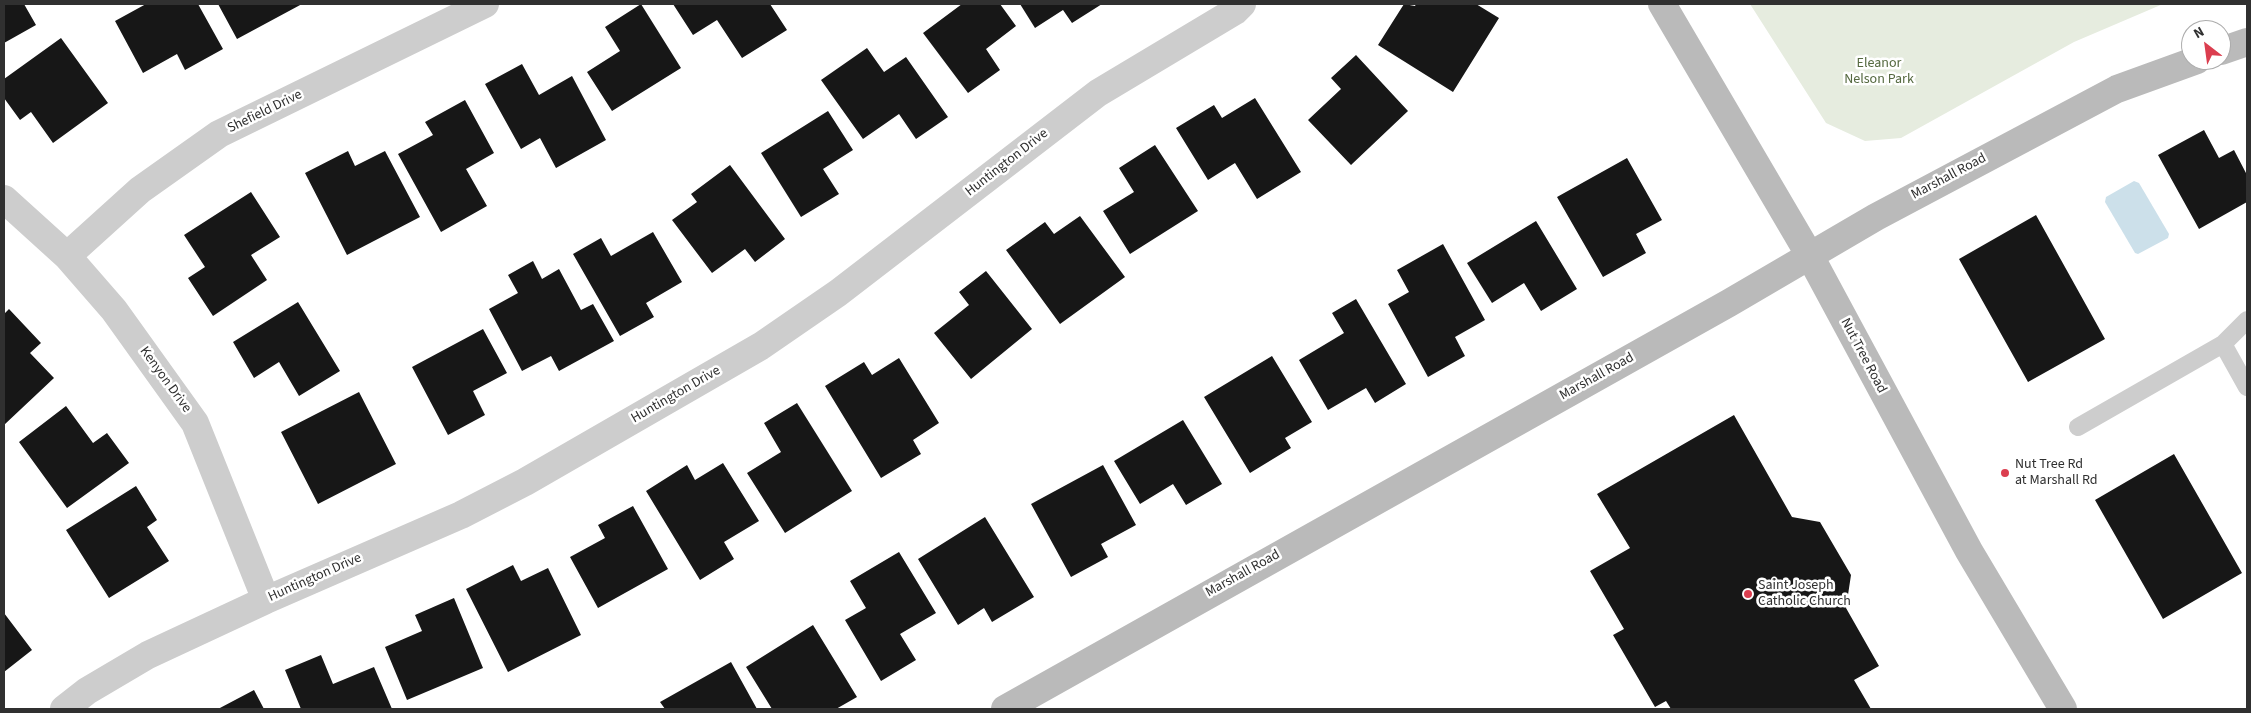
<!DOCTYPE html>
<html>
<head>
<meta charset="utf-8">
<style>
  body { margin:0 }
  #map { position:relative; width:2251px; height:713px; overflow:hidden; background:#fff; font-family:"Source Sans 3",sans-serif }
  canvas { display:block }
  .frame { position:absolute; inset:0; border:5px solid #303030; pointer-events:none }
  .north { position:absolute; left:2181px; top:20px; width:50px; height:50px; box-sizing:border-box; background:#fff; border:1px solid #acacac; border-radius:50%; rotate:330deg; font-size:14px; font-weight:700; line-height:20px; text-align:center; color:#303030 }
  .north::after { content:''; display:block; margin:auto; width:18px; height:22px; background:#db3e4f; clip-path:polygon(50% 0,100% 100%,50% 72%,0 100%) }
</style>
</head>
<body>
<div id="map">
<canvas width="2251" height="713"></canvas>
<div class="frame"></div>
<div class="north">N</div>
</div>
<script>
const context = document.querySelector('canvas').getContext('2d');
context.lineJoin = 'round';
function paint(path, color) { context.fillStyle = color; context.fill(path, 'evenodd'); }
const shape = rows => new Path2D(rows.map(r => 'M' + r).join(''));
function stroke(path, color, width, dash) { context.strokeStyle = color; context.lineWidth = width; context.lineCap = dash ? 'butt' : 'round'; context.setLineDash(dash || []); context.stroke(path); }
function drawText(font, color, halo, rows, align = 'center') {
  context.font = font + ' "Source Sans 3",sans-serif'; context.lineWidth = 5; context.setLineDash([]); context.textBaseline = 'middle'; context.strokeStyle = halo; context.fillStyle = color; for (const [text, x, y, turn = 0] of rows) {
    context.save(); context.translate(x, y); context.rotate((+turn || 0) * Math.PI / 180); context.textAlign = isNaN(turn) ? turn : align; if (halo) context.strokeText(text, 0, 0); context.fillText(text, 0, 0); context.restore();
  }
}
paint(shape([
  [1750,4,2163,4,2074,42,1901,138,1865,141,1826,123]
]), '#e6ecdf');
paint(shape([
  [2134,181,2139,183,2169,234,2168,238,2138,254,2135,253,2105,202,2106,197]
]), '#cce0ea');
paint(shape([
  [4,4,24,4,36,25,4,43],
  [146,4,198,4,223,49,185,70,177,54,143,73,115,21],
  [218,4,302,4,237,39],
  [641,4,681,68,612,111,587,72,620,51,605,27],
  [673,4,770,4,787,30,742,58,717,20,693,35],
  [962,4,1000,4,1016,26,986,49,1000,70,968,93,923,33],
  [1020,4,1102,4,1072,23,1063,10,1035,28],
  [1404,4,1415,6,1416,4,1476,4,1499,18,1453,92,1378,45],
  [61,38,108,103,53,143,31,112,20,120,4,98,4,79],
  [867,48,884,72,906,57,948,117,916,139,899,114,863,139,821,80],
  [1356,55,1408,111,1351,165,1308,120,1341,89,1331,78],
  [522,64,539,95,572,76,606,140,556,168,540,138,521,149,485,84],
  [1255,98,1301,172,1257,199,1235,163,1208,180,1176,128,1214,105,1222,118],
  [465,100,494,153,466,169,487,206,441,232,398,154,433,135,425,122],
  [828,111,853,150,823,169,839,194,801,217,761,153],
  [2204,130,2219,158,2234,150,2247,175,2247,202,2199,229,2158,155],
  [1155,145,1198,211,1130,254,1103,211,1134,192,1119,168],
  [348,151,355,166,385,151,420,217,347,255,305,173],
  [1627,158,1662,220,1636,234,1646,253,1603,277,1557,197],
  [730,165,785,239,755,262,745,249,712,273,672,220,697,202,691,194],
  [251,192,280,237,251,255,267,280,213,316,188,278,205,267,184,235],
  [2036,215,2105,339,2028,382,1959,259],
  [1080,216,1125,277,1060,324,1006,250,1045,222,1054,234],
  [1536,221,1577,289,1541,311,1524,283,1492,303,1467,263],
  [653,232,682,282,646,303,654,317,620,336,573,254,601,238,611,256],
  [1443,244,1485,320,1455,337,1465,356,1428,377,1388,304,1409,292,1397,270],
  [533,261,542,279,559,269,581,310,593,304,614,341,559,371,551,356,522,371,489,309,518,293,508,275],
  [986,271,1032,329,971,379,934,333,969,305,959,292],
  [1356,299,1406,384,1375,403,1366,388,1328,410,1299,360,1344,333,1332,313],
  [298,302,340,371,299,396,279,362,254,378,233,342],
  [9,309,41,343,30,353,54,378,4,425,4,314],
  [483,329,507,373,473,391,485,415,448,435,412,367],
  [1272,356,1312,422,1285,438,1291,448,1250,473,1204,397],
  [899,358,939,423,913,440,921,454,881,478,825,386,864,362,872,375],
  [359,392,396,464,318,504,281,432],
  [797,403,852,491,785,533,747,473,781,452,764,423],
  [66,406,93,443,107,433,129,463,67,508,19,442],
  [1734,415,1792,517,1820,522,1851,575,1846,608,1879,666,1854,680,1871,709,1671,709,1666,701,1655,707,1613,635,1624,629,1590,571,1630,548,1597,494],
  [1183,420,1222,484,1186,505,1173,484,1140,504,1114,461],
  [2174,454,2242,573,2163,619,2095,500],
  [723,463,759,521,724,542,734,559,700,580,646,491,687,465,695,480],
  [1103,465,1136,525,1101,544,1108,557,1071,577,1031,504],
  [136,486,157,520,147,527,169,561,109,598,66,530],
  [633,506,668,569,598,608,570,557,605,538,598,525],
  [985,517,1034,597,992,622,984,608,958,625,918,559],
  [899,552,936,613,900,634,916,660,881,681,845,620,866,608,850,581],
  [513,565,521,581,548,568,581,635,508,672,466,589],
  [454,598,483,668,407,700,385,647,422,631,415,615],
  [4,613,32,650,4,672],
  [813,625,857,697,836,709,772,709,746,667],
  [321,655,333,684,374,667,392,709,301,709,285,670],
  [731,662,757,709,665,709,660,702],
  [254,690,264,709,218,709]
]), '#171717');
stroke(shape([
  [2223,344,2247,387],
  [2078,427,2223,344,2247,320]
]), '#cdcdcd', 18);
stroke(shape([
  [4,199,67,256,114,310,195,423,266,600],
  [67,256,140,190,219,134,485,4],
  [64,709,87,691,148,655,266,600,461,515,525,482,761,346,838,293,1098,93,1235,11,1242,4]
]), '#cdcdcd', 28);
stroke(shape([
  [1662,4,1810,256,1969,551,2063,709],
  [2221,51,2247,42],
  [1005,709,1729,303,1876,217,2117,89,2197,60]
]), '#bababa', 28);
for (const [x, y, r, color] of [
  [2005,473,5,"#db3e4f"],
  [1748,594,5,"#db3e4f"]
]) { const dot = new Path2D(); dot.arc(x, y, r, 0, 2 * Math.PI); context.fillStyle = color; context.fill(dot); stroke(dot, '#fff', 2); }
drawText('14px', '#556940', '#fff', [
  ["Eleanor",1879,64],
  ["Nelson Park",1879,80]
]);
drawText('14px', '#303030', '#fff', [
  ["Shefield Drive",265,112,-26],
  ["Huntington Drive",1007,163,-38],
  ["Marshall Road",1949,177,-28],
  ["Nut Tree Road",1863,356,62],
  ["Marshall Road",1597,377,-29],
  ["Kenyon Drive",165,380,54],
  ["Huntington Drive",676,395,-30],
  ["Marshall Road",1243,574,-29],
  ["Huntington Drive",315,578,-24]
]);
drawText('14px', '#303030', '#fff', [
  ["Nut Tree Rd",2015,465],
  ["at Marshall Rd",2015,481],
  ["Saint Joseph",1758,586],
  ["Catholic Church",1758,602]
], 'left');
</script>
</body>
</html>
